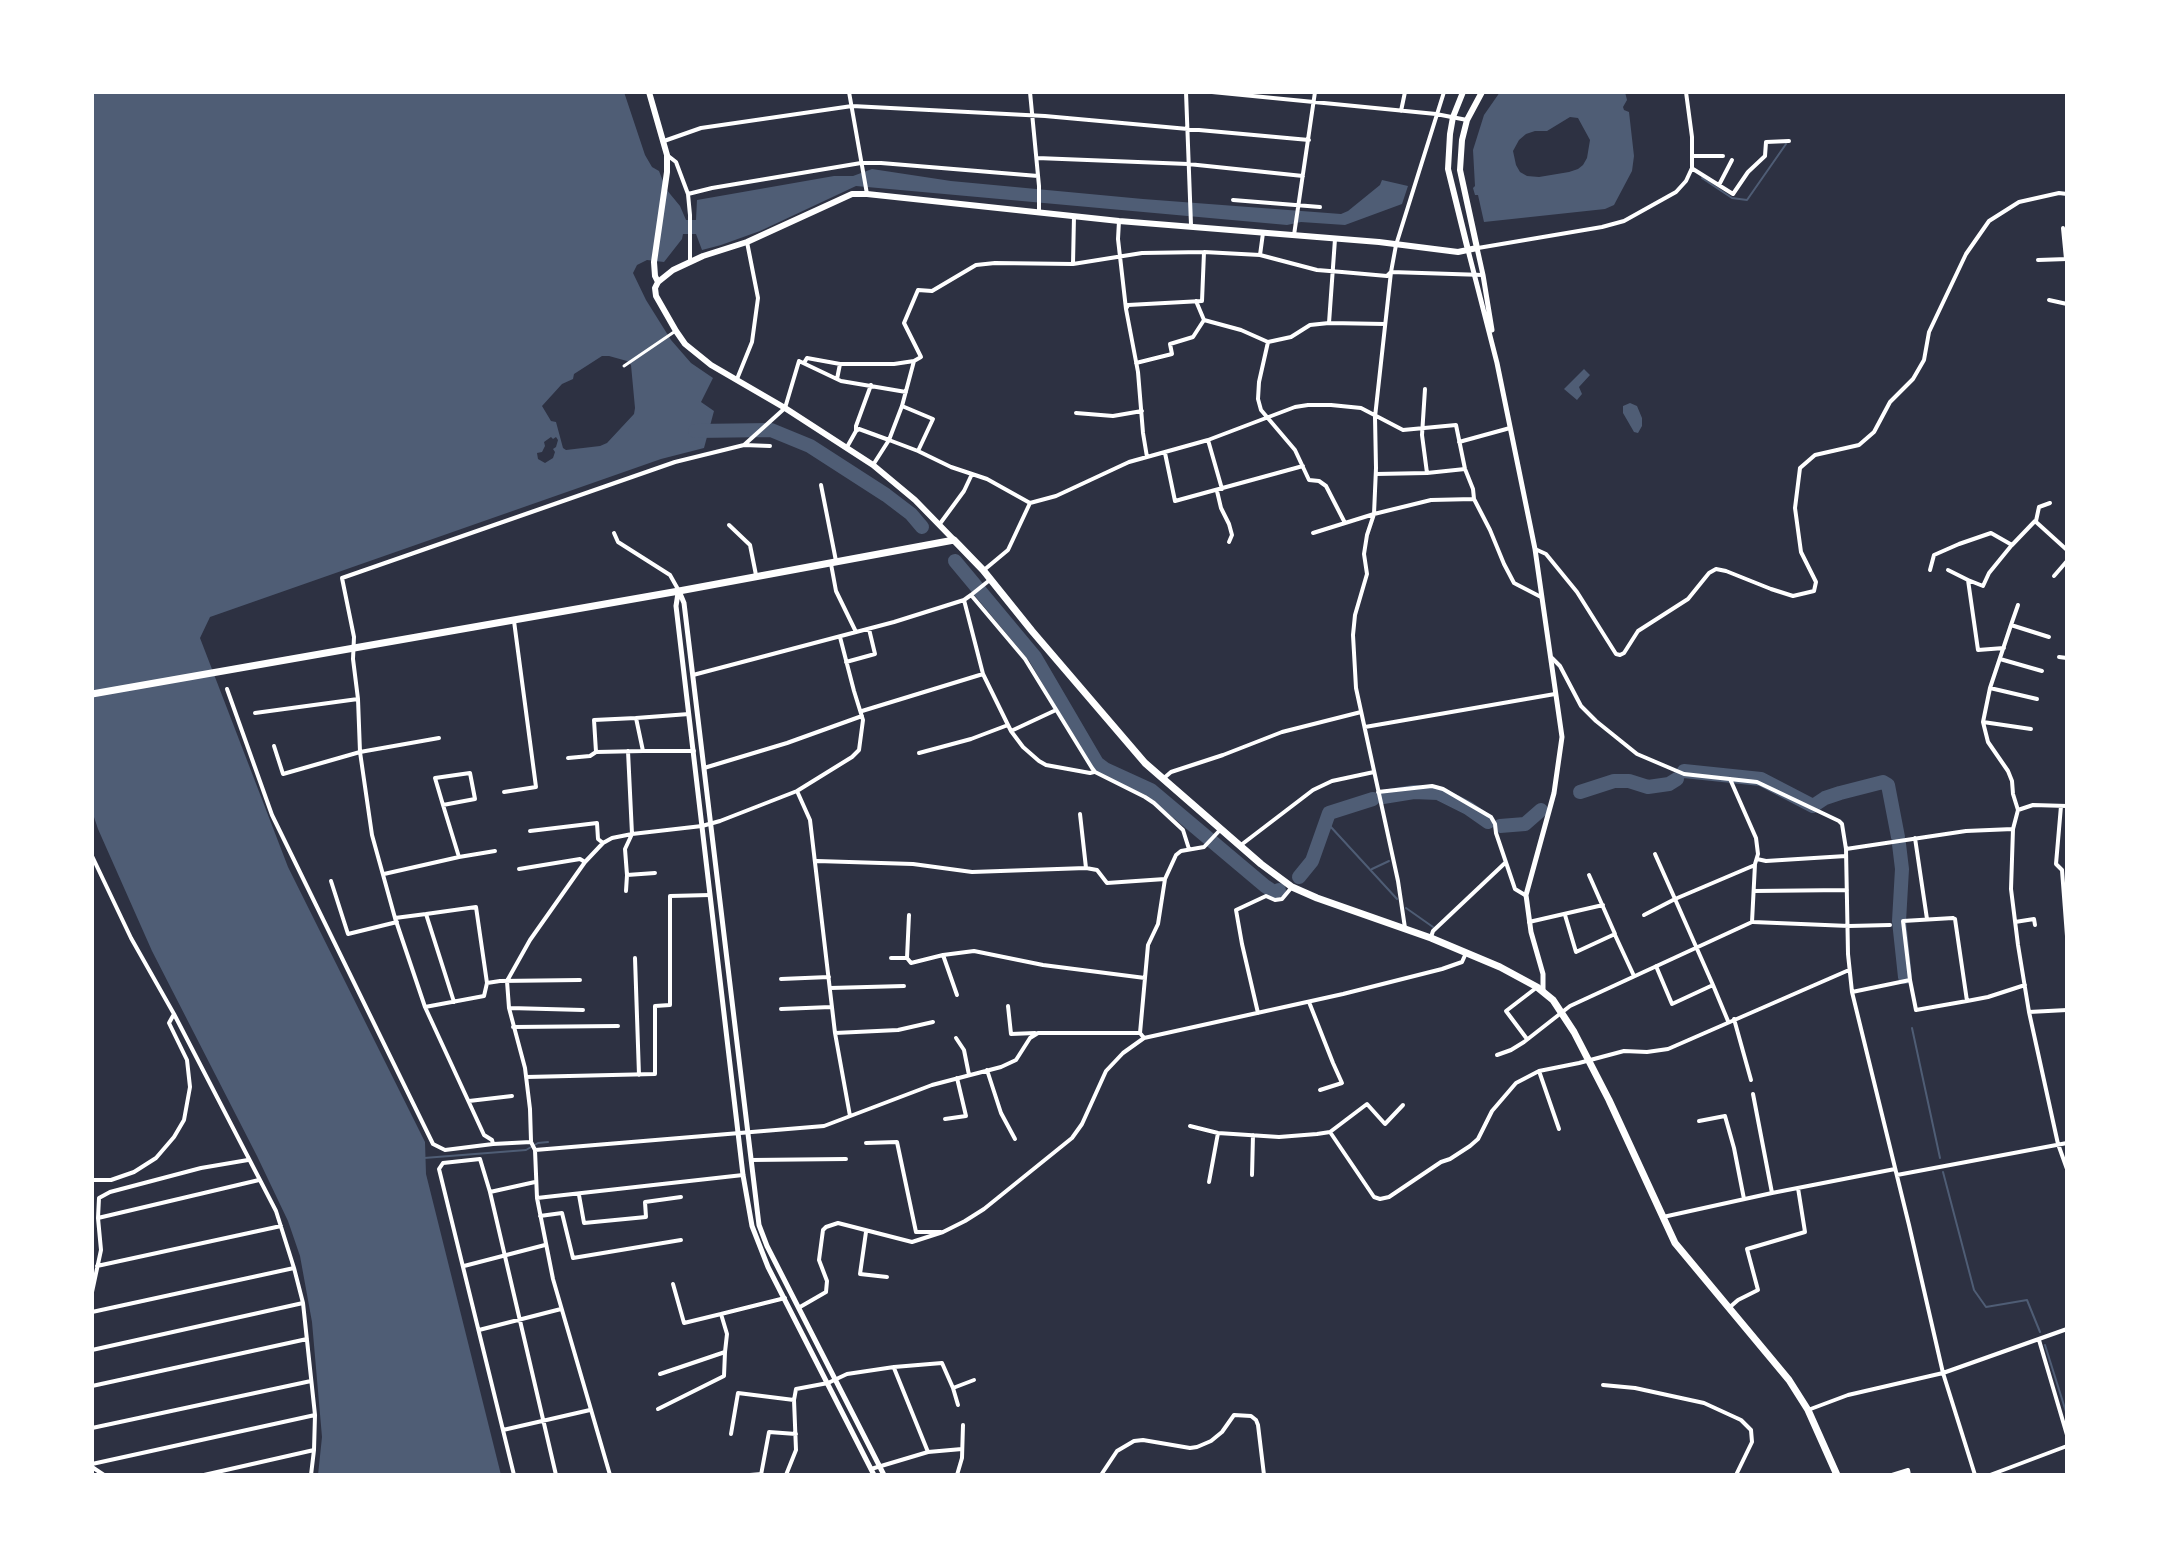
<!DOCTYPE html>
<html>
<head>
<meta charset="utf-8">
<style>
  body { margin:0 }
  #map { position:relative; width:2159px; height:1567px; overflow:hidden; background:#2d3142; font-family:"Work Sans",sans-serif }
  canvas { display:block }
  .frame { position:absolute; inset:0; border:94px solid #fff; pointer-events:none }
</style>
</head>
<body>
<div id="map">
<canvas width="2159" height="1567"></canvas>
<div class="frame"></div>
</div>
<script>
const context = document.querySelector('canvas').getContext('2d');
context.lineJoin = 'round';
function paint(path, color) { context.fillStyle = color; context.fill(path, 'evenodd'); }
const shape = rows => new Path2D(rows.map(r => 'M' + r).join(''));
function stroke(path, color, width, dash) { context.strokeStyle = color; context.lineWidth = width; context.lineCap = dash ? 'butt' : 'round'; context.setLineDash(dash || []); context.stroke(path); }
paint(shape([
  [92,92,624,92,645,155,652,167,659,171,666,189,680,206,686,220,696,220,697,200,834,176,853,176,872,169,951,181,1143,199,1341,214,1348,211,1380,185,1382,180,1408,186,1402,204,1345,225,1301,222,1287,225,856,186,760,231,721,245,702,250,696,234,683,234,682,239,664,262,647,260,637,265,633,273,646,300,671,340,691,363,713,378,701,402,714,411,704,448,661,459,210,617,200,638,288,867,425,1142,426,1174,501,1475,318,1475,322,1437,312,1322,300,1256,288,1221,257,1156,152,951,98,829,92,811],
  [602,356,609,356,627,361,631,365,635,408,634,414,607,443,600,446,566,450,563,448,556,422,551,421,542,406,562,384,573,379,574,374],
  [551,437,553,439,556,437,558,440,556,447,553,449,555,452,553,458,545,463,538,459,537,453,542,452,545,446,544,442],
  [1500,92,1625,92,1627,100,1623,107,1624,110,1629,112,1634,156,1632,171,1614,205,1605,209,1484,222,1478,195,1475,195,1473,188,1475,186,1473,150,1484,115],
  [1570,117,1578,118,1590,140,1587,158,1583,165,1578,169,1569,172,1539,177,1527,176,1520,172,1516,165,1513,151,1519,140,1526,134,1535,131,1547,131],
  [1584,369,1590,375,1579,387,1582,394,1577,400,1564,389],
  [1630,403,1637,406,1642,418,1642,426,1638,433,1634,432,1623,413,1623,406]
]), '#4f5d75');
stroke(shape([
  [1702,178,1732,198,1747,200,1786,144],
  [1323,827,1330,826,1397,899],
  [1372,869,1389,861],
  [1406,908,1433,927],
  [1912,1028,1940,1158],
  [424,1158,526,1150,538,1143,548,1142],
  [1943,1172,1974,1290,1986,1307,2027,1300,2040,1332],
  [2045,1345,2067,1415]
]), '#4f5d75', 2);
stroke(shape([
  [695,431,771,430,810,446,886,495,911,514,922,527],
  [955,561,1035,657,1097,763,1105,769,1151,790,1265,886,1274,892,1279,890],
  [1684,771,1761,779,1813,806,1825,798,1840,793,1883,782,1888,785,1898,837],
  [1580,792,1614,781,1629,781,1648,787,1669,784,1677,779],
  [1383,797,1414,792,1438,793,1468,808,1488,822],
  [1500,826,1525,824,1541,810],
  [1899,844,1902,869,1899,921,1905,977],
  [1299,877,1312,861,1329,813,1373,799]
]), '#4f5d75', 14);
stroke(shape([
  [624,366,674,332]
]), '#fff', 3);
stroke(shape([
  [849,92,867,194],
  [1030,92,1039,186,1039,213],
  [1186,92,1191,225],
  [1212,92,1436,114,1467,120],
  [1401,111,1405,92],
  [664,141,701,128,852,106,1045,116,1309,140],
  [667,155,676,162,688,194],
  [1692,156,1723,156],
  [1037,158,1188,164,1303,176],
  [1693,169,1733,194,1748,172,1765,156,1766,142,1789,141],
  [1719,185,1732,160],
  [1233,200,1320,207],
  [1119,221,1118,239,1126,309,1138,372,1143,433,1147,457],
  [2063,228,2066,259],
  [1294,235,1315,92],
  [1335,239,1329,323,1385,324],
  [1478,248,1602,227,1624,221,1676,192,1686,181,1692,168,1692,137,1686,92],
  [1260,255,1317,270,1342,272,1387,276,1391,272,1483,275],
  [2038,260,2067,259],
  [690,262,690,215,688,194,712,188,861,163,881,163,1038,176],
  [1073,264,1074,216],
  [2049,300,2067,304],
  [1127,307,1128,305,1202,301,1204,252,1260,255,1263,233],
  [1204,320,1241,330,1268,342,1291,337,1310,325,1329,323],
  [1268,342,1259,382,1258,399,1261,410,1295,450,1309,480,1319,481,1326,486,1345,523],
  [804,363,807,358,840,364,894,364,914,361],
  [1136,363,1172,354,1170,344,1193,337,1204,320,1196,301],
  [2067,366,2067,368],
  [737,379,752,342,758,298,747,242],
  [837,379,840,364],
  [1425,389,1422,435,1427,473],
  [902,406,933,419,918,451],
  [1076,413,1113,416,1142,411],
  [856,431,859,429,889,440,902,406,914,361,921,357,904,323,918,290,932,291,976,265,995,263,1073,264,1142,253,1204,252],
  [1208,440,1222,489],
  [1459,442,1510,428],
  [744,445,785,408,799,361,841,381,906,392],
  [847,447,856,431,856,426,871,385],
  [1165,453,1175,501,1303,466],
  [873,465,889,440,918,451,951,467,987,479,1030,503],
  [1376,474,1427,473,1465,469],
  [821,485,836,561],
  [1217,491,1221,508,1229,524,1232,535,1229,542],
  [2036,521,2039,507,2050,503],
  [729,525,750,545,756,575],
  [939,525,964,491,972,474],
  [614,533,618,542,670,575,679,591],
  [1313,533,1374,514,1431,500,1474,499],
  [1535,549,1546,554,1577,592,1616,654,1620,655,1624,653,1638,631,1688,599,1709,573,1716,569,1726,571,1771,589,1793,596,1814,591,1816,582,1801,552,1795,508,1800,468,1815,455,1859,445,1874,432,1890,402,1913,379,1924,360,1929,332,1966,254,1989,221,2019,202,2059,193,2067,194],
  [831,564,836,591,856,632],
  [984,570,1008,550,1030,503,1056,496,1129,462,1208,440,1295,407,1308,405,1331,405,1361,408,1403,430,1456,425,1465,469,1473,489,1474,499,1490,530,1504,564,1514,583,1541,597],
  [1930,570,1934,555,1959,544,1991,533,2012,545,2035,521,2067,550],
  [1948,570,1968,580,1978,650,2004,648],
  [2054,576,2067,561],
  [991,579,971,595,1025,659,1092,768,1095,772,1145,797,1154,803,1183,830,1189,849],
  [1968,580,1983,586,1989,573,2011,546],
  [964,600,983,674,1008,725],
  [2018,605,2011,625,2049,637],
  [2011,625,1990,688,1983,722,1988,742,2008,771,2012,781,2013,794,2018,810],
  [2059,657,2067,658],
  [1552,658,1560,666,1581,706,1596,721,1637,754,1684,774,1757,782,1839,821,1842,824,1846,849,1848,954,1852,992,1909,1225,1943,1373,1975,1475],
  [2000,659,2042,671],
  [846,662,875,654,869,629],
  [693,675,894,622,964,600,971,595],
  [1990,688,2037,699],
  [227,689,272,815,433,1144,445,1150,493,1144,531,1142,535,1150,537,1198,553,1279,610,1475],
  [862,711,983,674],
  [255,713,358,699],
  [689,714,636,718,643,751,694,751],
  [636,718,594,720,596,752,643,751],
  [1983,722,2031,729],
  [1365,727,1555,694],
  [1011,731,1023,747,1039,761,1046,765,1090,773,1094,772],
  [274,746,283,774,360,752,439,738],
  [919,753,971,739,1008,725,1011,731,1056,710],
  [568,758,590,756,596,752],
  [704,768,787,743,862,716],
  [1164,778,1171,772,1223,755,1282,732,1361,712],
  [797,791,810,820,835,1033,850,1116],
  [504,792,536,787,514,621],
  [1378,792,1432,786,1443,789,1491,817,1495,824,1496,833,1515,889,1525,895],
  [443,805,475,799,470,773,435,778,443,805,459,857],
  [2061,806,2056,864,2062,870,2067,936],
  [2067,806,2033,805,2018,810,2013,829,2011,889,2018,945,2029,1012,2058,1144,2067,1169],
  [1080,814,1086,868,1097,870,1107,883,1165,879],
  [530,831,597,823,598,839,603,843],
  [1915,838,1927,919],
  [1241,845,1313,790,1332,781,1374,772],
  [1846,849,1966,831,2013,829],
  [1655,854,1675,899,1755,865],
  [92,856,131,938,174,1014,276,1211,294,1268,303,1303,315,1415,314,1450,311,1475],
  [1757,859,1766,861,1846,856],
  [817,861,913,864,972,872,1086,868],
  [519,869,580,859,585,862],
  [384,874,459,857,495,851],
  [627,875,625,849,632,834,628,751],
  [331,881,348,934,397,922],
  [626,891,627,875,655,873],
  [1754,891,1847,890],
  [426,914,476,907,487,983],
  [1565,915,1576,952,1615,934,1589,875],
  [1644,915,1675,899,1713,985],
  [395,918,426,914,454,1002],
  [1953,918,1955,919,1967,1001,1916,1010,1910,980,1903,921,1953,918],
  [1529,922,1603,905],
  [1753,922,1849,926,1890,925],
  [2015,922,2034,919,2035,925],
  [1405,928,1398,881,1356,688,1353,635,1355,615,1367,574,1364,554,1367,535,1374,514,1376,468,1375,417,1391,272,1396,245,1444,92],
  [1615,935,1634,976],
  [1431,937,1433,931,1505,863],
  [943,955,974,951,1043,965,1145,978],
  [635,958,639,1075],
  [891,958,907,958,909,915],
  [907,958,911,963,943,955,957,995],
  [1656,966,1672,1004,1713,985,1728,1021],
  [781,979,829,977],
  [830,988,904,986],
  [1852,992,1910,980],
  [1967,1001,1988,997,2025,985],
  [1309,1002,1333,1063,1342,1083,1320,1090],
  [1008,1006,1011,1034,1035,1033],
  [425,1007,395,918,372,835,360,752,358,699,353,659,354,637,342,578,675,462,744,445,770,446],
  [510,1008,583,1010],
  [781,1009,831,1007],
  [2029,1012,2067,1010],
  [1258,1013,1242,944,1236,910,1266,896,1275,900,1282,899,1292,887],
  [1734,1019,1751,1080],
  [513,1027,618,1026],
  [835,1033,898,1030,933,1022],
  [1140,1033,1148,945,1158,924,1165,879,1176,855,1181,851,1204,847,1220,830],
  [956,1038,964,1050,969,1075],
  [1527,1039,1506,1011,1536,988],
  [1497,1055,1511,1050,1524,1042,1570,1006,1752,922,1755,864,1758,854,1756,838,1730,779],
  [987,1070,1001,1113,1015,1139],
  [1539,1071,1559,1129],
  [526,1077,655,1074,655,1006,670,1005,670,896,710,895],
  [1753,1094,1772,1193],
  [469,1101,512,1096],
  [945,1119,966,1116,957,1078],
  [1699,1121,1725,1116,1734,1148,1744,1199],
  [1190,1126,1218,1133,1279,1137,1317,1134,1330,1132,1367,1104,1385,1124,1403,1105],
  [1330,1132,1374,1197,1380,1199,1389,1197,1441,1162,1450,1159,1470,1146,1478,1139,1492,1111,1516,1083,1539,1071,1579,1063,1624,1051,1647,1052,1668,1049,1849,970],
  [531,1141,530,1109,525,1068,509,1008,507,981,530,940,585,862,603,843,612,838,632,834,702,826,720,821,797,791,852,757,859,750,863,720,854,691,840,637],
  [866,1143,897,1142,916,1232,941,1232],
  [493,1144,492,1140,484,1135,425,1007,484,996,487,983,500,981,580,980],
  [535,1150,824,1126,932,1085,1001,1067,1016,1060,1030,1038,1038,1033,1140,1033,1144,1038,1343,994,1442,969,1462,962,1466,953],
  [751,1160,846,1159],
  [1252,1175,1253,1135],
  [1897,1175,2067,1143],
  [92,1180,111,1180,134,1172,156,1158,174,1137,184,1120,190,1087,187,1060,169,1023,174,1014],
  [1209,1182,1218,1133],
  [490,1192,556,1475],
  [579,1195,584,1223,646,1217,645,1202,681,1197],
  [537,1198,743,1175],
  [540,1216,562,1213,573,1258,681,1240],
  [1663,1217,1772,1193,1895,1169],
  [98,1218,259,1180],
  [866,1232,860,1274,887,1277],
  [97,1266,281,1226],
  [464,1266,545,1245],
  [673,1284,684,1323,721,1314,727,1334,725,1352],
  [92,1292,101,1250,98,1218,99,1198,110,1192,201,1168,248,1160],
  [800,1307,826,1292,827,1281,819,1260,823,1230,826,1227,838,1223,912,1242,943,1232,965,1221,984,1209,1072,1138,1082,1124,1106,1071,1123,1053,1144,1038],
  [1730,1307,1738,1300,1758,1290,1747,1249,1805,1232,1798,1188],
  [92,1312,294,1268],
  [721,1314,785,1298],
  [479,1330,561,1309],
  [2039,1340,2067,1435],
  [92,1350,303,1303],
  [1603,1385,1635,1388,1704,1403,1741,1420,1751,1430,1752,1442,1736,1475],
  [92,1386,307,1339],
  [958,1405,953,1388,974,1380],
  [658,1409,724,1376,725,1352,660,1374],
  [1808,1410,1848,1395,1943,1373,2067,1329],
  [92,1428,311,1381],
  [503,1430,590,1410],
  [731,1434,738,1393,794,1400,796,1389,828,1383,847,1374,894,1367,942,1363,953,1388],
  [928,1452,962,1449],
  [92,1464,315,1415],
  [92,1467,104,1475],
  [871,1469,928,1452,894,1368],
  [204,1475,314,1450],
  [514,1475,439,1169,443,1163,480,1159,490,1192,535,1182],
  [750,1475,762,1474],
  [761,1475,769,1432,796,1434],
  [786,1475,796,1450,794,1400],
  [957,1475,962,1458,963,1425],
  [1101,1475,1117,1451,1134,1441,1143,1440,1190,1448,1197,1447,1211,1441,1222,1432,1234,1415,1251,1416,1256,1420,1258,1425,1264,1475],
  [1892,1475,1908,1470,1909,1475],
  [1990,1475,2067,1446]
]), '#fff', 4);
stroke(shape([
  [1477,248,1483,275,1492,330],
  [1468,250,1497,363,1535,549,1562,737,1554,793,1526,895,1531,932,1543,974,1543,991],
  [679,591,684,603,759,1225,767,1246,884,1475],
  [678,593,676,606,743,1175,752,1226,768,1267,874,1475]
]), '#fff', 5);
stroke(shape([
  [649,92,667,155,667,172,654,262,655,276,658,282],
  [1463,92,1453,117,1450,134,1448,169,1468,250],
  [954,540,915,500,873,465,785,408,711,365,685,344,676,331,656,296,655,288,658,282,673,270,703,256,747,242,852,194,867,194,1119,221,1379,242,1458,252,1477,248,1460,170,1462,140,1467,120,1482,92]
]), '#fff', 6);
stroke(shape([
  [92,694,679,591,954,540,983,570,1032,631,1145,763,1261,864,1292,887,1317,898,1431,938,1500,967,1537,987,1553,1000,1574,1032,1609,1100,1675,1243,1789,1380,1808,1410,1837,1475]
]), '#fff', 7);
</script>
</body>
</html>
